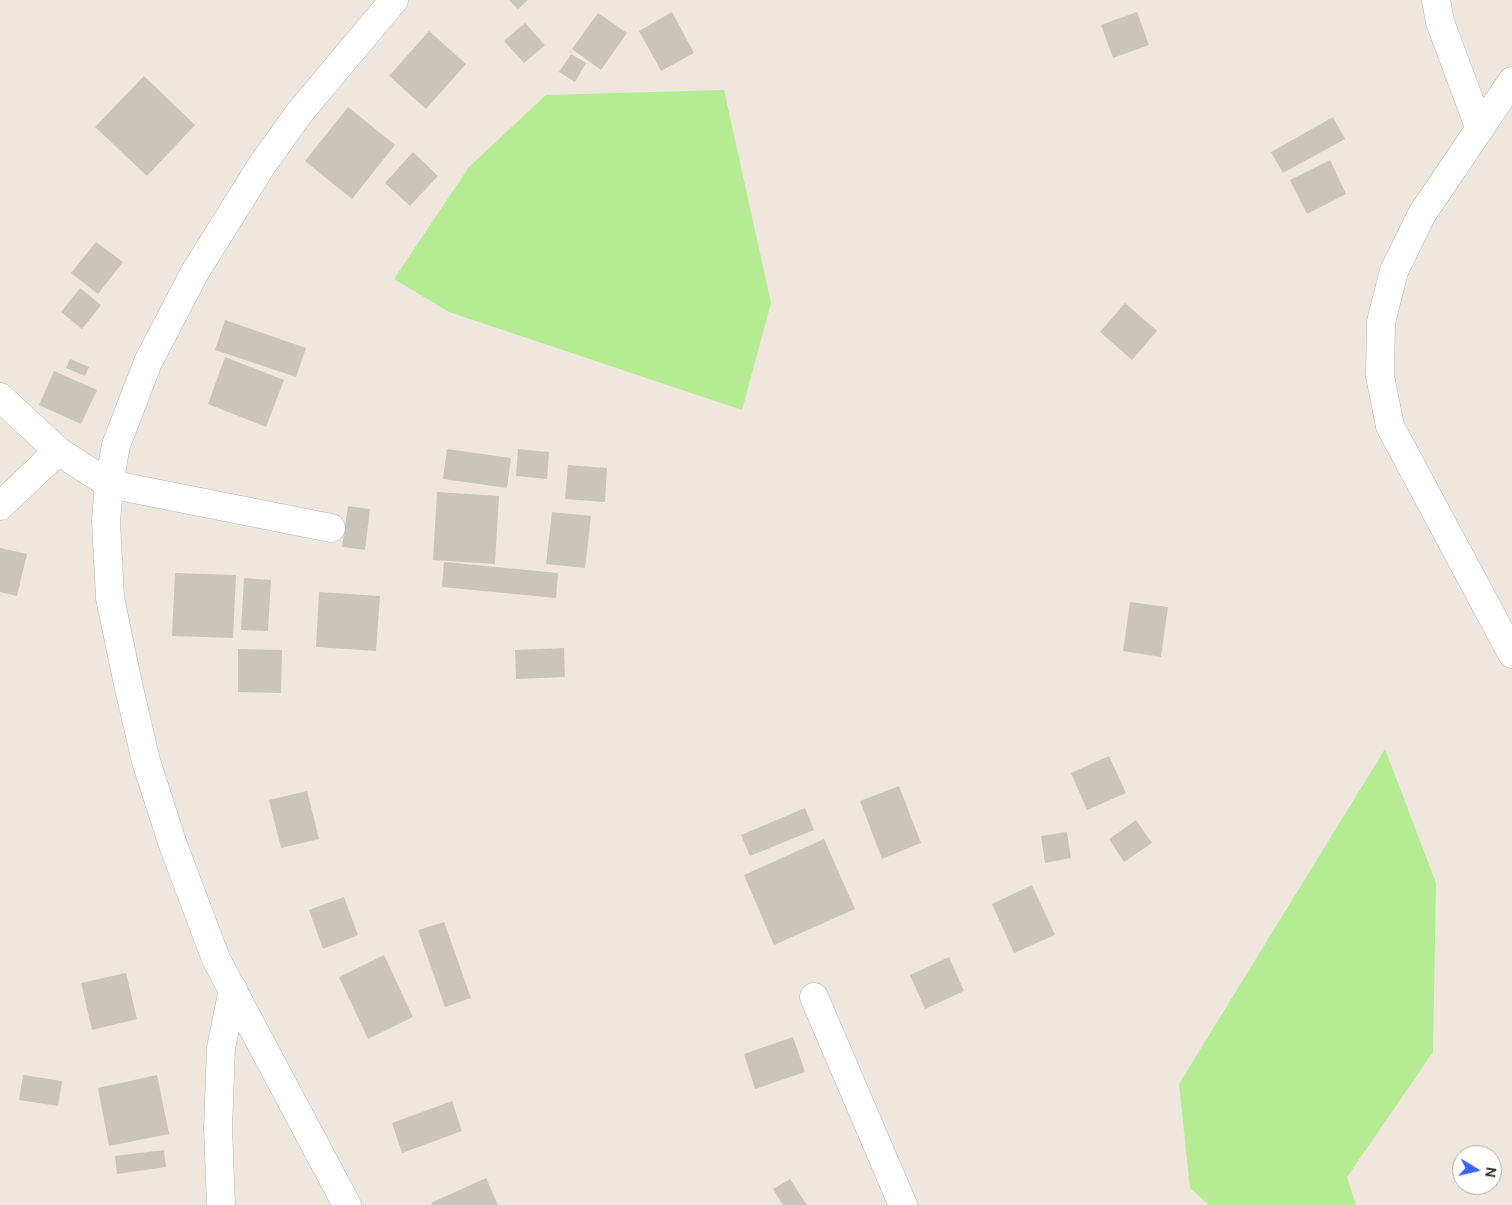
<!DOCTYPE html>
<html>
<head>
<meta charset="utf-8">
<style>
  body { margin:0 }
  #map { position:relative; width:1512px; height:1205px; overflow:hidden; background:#efe7dd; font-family:"DM Sans",sans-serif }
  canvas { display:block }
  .north { position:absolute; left:1452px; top:1145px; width:50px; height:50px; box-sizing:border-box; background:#fff; border:1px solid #ababab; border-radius:50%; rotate:99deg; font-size:14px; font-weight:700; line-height:20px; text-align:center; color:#2c2c2c }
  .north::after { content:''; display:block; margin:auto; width:18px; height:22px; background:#3a64ff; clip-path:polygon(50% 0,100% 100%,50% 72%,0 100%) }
</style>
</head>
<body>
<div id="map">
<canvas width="1512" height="1205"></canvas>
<div class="north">N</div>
</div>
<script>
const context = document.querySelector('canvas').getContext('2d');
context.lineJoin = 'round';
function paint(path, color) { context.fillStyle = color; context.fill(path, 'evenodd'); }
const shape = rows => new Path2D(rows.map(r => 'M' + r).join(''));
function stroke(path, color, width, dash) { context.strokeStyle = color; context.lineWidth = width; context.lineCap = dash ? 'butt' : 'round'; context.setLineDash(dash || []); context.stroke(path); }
paint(shape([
  [724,90,771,303,742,410,449,312,394,279,469,167,546,95],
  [1385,749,1436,883,1433,1052,1347,1177,1356,1205,1209,1205,1190,1188,1179,1084]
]), '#b4eb93');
paint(shape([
  [509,0,528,0,518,9],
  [672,12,694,53,661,71,639,31],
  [1137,12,1149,45,1113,58,1101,25],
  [598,13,627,33,601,70,572,49],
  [525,23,545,45,524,63,504,41],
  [429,31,466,64,426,109,389,76],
  [571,54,586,63,575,82,559,72],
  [144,76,195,125,147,176,95,127],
  [348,107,395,145,352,199,305,161],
  [1333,117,1345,139,1283,173,1271,152],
  [413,152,438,176,410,206,385,183],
  [1330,160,1346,194,1307,214,1290,180],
  [96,242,123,262,98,294,71,273],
  [80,288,101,305,82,329,61,312],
  [1125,303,1157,331,1132,360,1100,332],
  [225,320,306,348,296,377,215,350],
  [225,357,284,380,266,427,208,404],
  [70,359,89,367,85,376,66,368],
  [54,371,97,390,81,424,39,405],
  [447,449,511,458,507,488,443,479],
  [518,449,549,452,547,479,516,476],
  [568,465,607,468,605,502,565,499],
  [437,492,499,496,495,564,433,560],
  [348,506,370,509,365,550,342,547],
  [552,512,591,516,585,568,546,564],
  [0,548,27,554,17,596,0,592],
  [444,562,558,573,556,598,442,587],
  [175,573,236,575,233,638,172,636],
  [244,578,271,580,268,631,241,630],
  [319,592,380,596,376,651,316,647],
  [1130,602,1168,607,1161,657,1123,651],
  [564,648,565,677,516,679,515,650],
  [238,649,282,650,281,693,238,692],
  [1109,756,1126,793,1087,810,1071,773],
  [899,786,921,843,882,859,860,801],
  [307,791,319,839,281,848,269,800],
  [805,808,814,830,750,856,741,835],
  [1136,820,1152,843,1124,862,1109,839],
  [1067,832,1071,858,1045,863,1041,836],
  [824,839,855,909,774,945,744,875],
  [1032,885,1055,935,1014,953,992,904],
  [344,897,358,935,323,949,309,910],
  [444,922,471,998,445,1007,418,930],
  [384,955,413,1017,368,1039,339,977],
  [949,957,964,991,925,1009,910,975],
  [126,973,137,1019,92,1030,81,983],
  [793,1037,805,1072,755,1089,744,1054],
  [23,1075,62,1081,58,1106,19,1100],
  [157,1075,169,1134,109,1146,98,1088],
  [452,1101,462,1131,402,1153,392,1123],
  [164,1150,166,1167,117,1174,115,1156],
  [486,1178,498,1205,432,1205,431,1203],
  [790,1179,807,1205,783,1205,773,1189]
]), '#cac5bb');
const minor = shape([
  [1436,0,1440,22,1480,129],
  [1512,81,1422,214,1394,271,1381,322,1380,376,1390,426,1512,654],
  [0,397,58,451,109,484,331,528],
  [0,506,58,451],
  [814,997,903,1205],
  [221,1205,218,1128,221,1048,233,989],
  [347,1205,216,959,173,845,146,761,128,684,110,598,106,521,109,484,116,445,148,362,195,272,262,165,300,112,394,0]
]);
stroke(minor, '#b1b4c1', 29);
stroke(minor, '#fff', 28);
</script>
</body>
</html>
